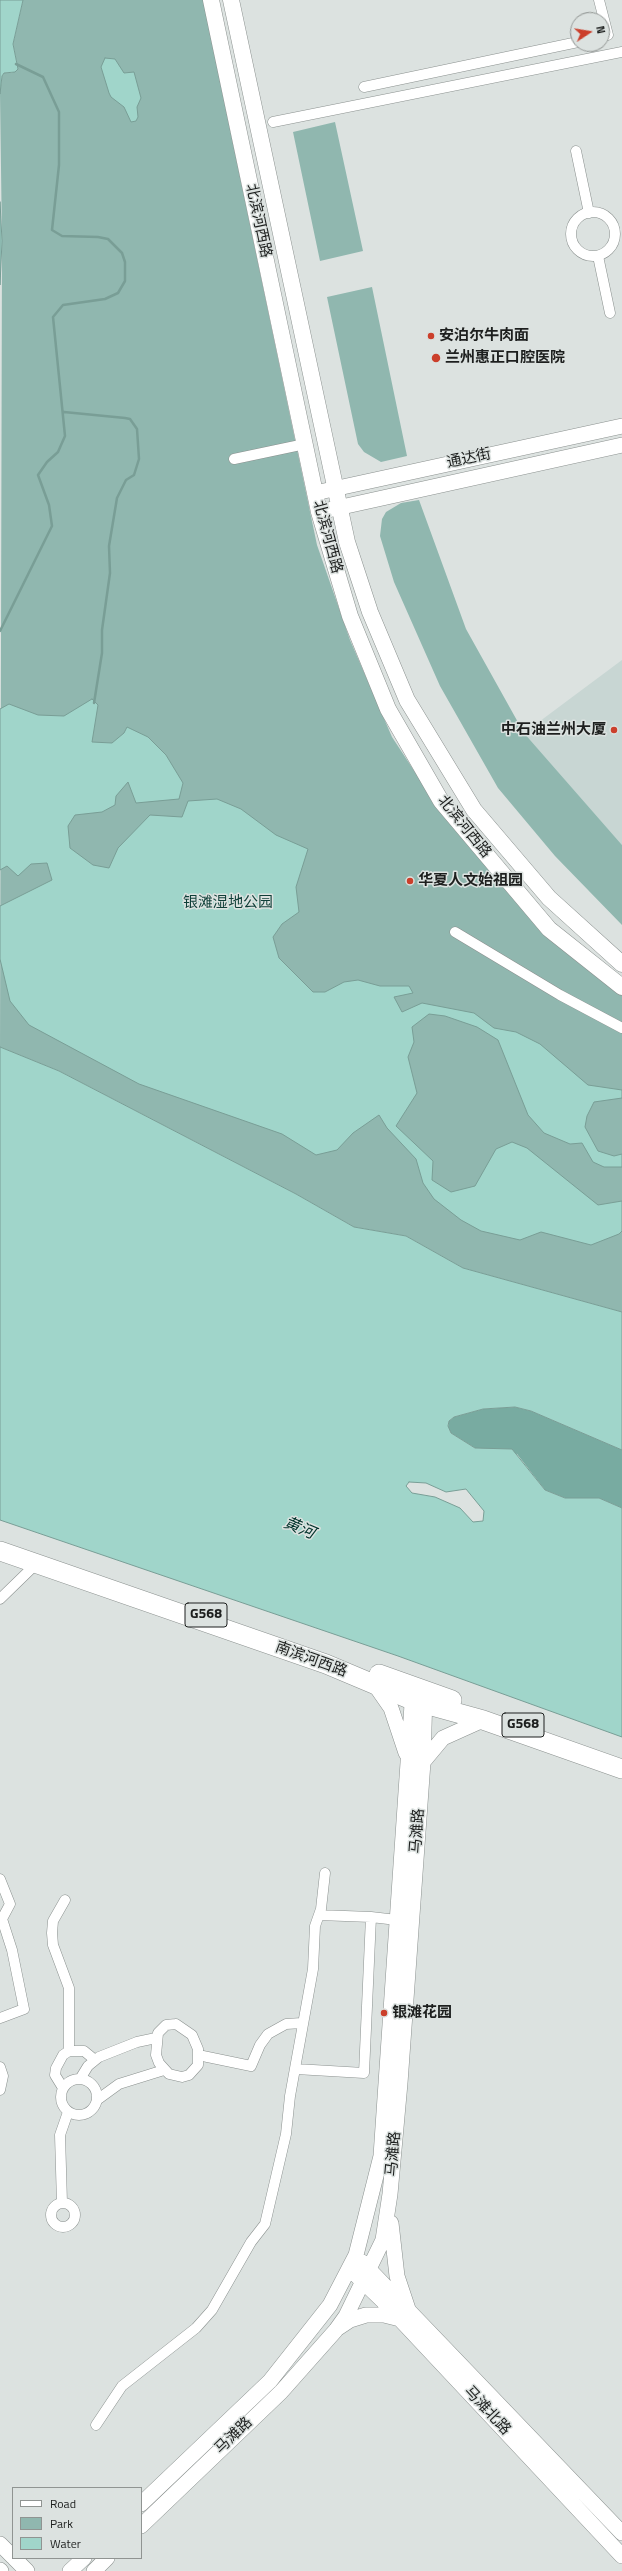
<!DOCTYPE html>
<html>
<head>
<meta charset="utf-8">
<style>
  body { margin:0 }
  #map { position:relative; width:622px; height:2571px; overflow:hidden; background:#dce2e0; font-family:"Titillium Web",sans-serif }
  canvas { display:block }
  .legend { position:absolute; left:12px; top:2487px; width:130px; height:72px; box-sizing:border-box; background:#dce2e0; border:1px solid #909492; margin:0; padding:5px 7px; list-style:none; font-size:12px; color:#1d1f1e }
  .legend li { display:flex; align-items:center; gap:8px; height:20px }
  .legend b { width:20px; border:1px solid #909492 }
  .north { position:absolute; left:570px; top:12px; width:40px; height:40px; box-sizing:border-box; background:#dce2e0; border:1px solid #909492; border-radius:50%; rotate:78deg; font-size:11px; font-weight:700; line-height:16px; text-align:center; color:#1d1f1e }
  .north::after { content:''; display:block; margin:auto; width:14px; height:18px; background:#cb3f2b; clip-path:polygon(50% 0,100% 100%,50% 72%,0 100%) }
</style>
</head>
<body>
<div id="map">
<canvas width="622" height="2571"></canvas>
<ul class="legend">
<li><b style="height:5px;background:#fff"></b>Road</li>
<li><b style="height:11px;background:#90b7af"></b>Park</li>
<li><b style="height:11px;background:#a0d5ca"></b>Water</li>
</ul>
<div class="north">N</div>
</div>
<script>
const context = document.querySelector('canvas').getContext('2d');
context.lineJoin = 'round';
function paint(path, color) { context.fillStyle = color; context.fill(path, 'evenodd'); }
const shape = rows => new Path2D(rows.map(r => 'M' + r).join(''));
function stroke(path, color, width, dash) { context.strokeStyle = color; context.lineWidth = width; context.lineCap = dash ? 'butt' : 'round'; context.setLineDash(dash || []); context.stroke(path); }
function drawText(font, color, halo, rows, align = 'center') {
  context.font = font + ' "Titillium Web","Noto Sans SC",sans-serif'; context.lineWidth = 3; context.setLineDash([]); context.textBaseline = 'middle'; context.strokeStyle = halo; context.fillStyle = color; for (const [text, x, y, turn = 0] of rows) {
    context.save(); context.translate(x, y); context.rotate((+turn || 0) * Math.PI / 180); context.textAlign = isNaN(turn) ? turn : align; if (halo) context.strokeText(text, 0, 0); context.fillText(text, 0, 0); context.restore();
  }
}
paint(shape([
  [622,660,622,845,524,733]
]), '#c8d6d3');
paint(shape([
  [23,0,203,0,317,545,350,640,392,737,445,818,549,929,622,987,622,1312,463,1268,406,1236,354,1227,296,1194,59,1071,0,1047,2,241,0,94,2,76,4,73,12,73,17,64,13,44],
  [335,122,363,251,320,261,293,132],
  [372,287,407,456,381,462,364,452,358,444,327,297],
  [419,500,466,629,524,733,622,845,622,925,555,856,498,788,440,686,394,582,380,536,382,519,386,512,401,503]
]), '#90b7af');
paint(shape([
  [515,1407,531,1411,622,1450,622,1508,599,1498,565,1498,545,1490,517,1454,475,1448,451,1433,448,1427,449,1421,454,1417,483,1409]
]), '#78aba1');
const water = shape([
  [0,0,23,0,13,44,18,69,15,72,4,73,2,76,0,94,0,0],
  [105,58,115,59,124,73,134,72,141,98,137,107,138,117,136,121,131,122,124,107,111,97,109,93,101,67,105,58],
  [0,202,2,241,0,285,0,202],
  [92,699,98,705,92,742,112,743,124,733,127,727,148,737,166,755,183,783,179,799,136,803,128,782,116,796,115,805,102,812,75,815,68,826,70,848,93,865,109,868,118,848,150,815,182,817,188,801,217,799,241,809,276,835,308,849,296,887,299,912,282,924,273,937,279,958,313,992,325,992,344,982,358,980,380,986,409,986,413,993,394,997,402,1012,422,1003,474,1013,494,1028,516,1032,540,1044,588,1085,622,1090,622,1098,594,1102,587,1116,585,1127,598,1151,614,1156,622,1154,622,1167,604,1167,593,1162,582,1143,570,1144,544,1133,528,1115,498,1040,477,1027,445,1016,429,1014,412,1027,414,1042,408,1057,417,1093,396,1126,433,1161,432,1180,451,1192,475,1186,496,1149,512,1142,527,1148,598,1205,622,1201,622,1231,619,1234,591,1245,541,1232,520,1240,481,1231,461,1220,434,1199,423,1183,416,1159,387,1128,379,1115,353,1133,337,1150,316,1155,282,1134,139,1084,29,1025,10,1001,0,959,0,906,52,880,47,863,31,864,18,876,7,866,0,870,0,709,9,704,38,715,64,716,92,699],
  [0,1047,59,1071,296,1194,354,1227,406,1236,463,1268,622,1312,622,1450,531,1411,515,1407,483,1409,454,1417,449,1421,448,1426,451,1433,475,1448,512,1449,545,1490,565,1498,599,1498,622,1508,622,1737,398,1656,0,1520,0,1047],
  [409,1482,426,1483,446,1492,466,1489,484,1511,483,1521,473,1522,460,1508,435,1497,412,1493,406,1486,409,1482]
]);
paint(water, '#a0d5ca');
stroke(water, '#799e96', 1);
stroke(shape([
  [64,412,125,418,130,419,137,429,139,459,134,475,126,480,117,498,109,546,110,573,102,630,102,653,94,703],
  [0,631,52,526,49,505,38,475,47,462,58,452,65,436,53,317,63,305,105,299,118,293,125,281,125,262,122,253,108,239,98,237,62,236,52,230,59,165,59,112,43,77,16,64]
]), '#799e96', 2.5);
const street = shape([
  [599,0,608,35,602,36],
  [364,87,578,42],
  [273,122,622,52],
  [576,151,589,213],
  '571 234a22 22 0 1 1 44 0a22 22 0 1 1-44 0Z',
  [598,256,610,313],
  [234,459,305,444],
  [455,932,560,995,622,1028],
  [0,1599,36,1564],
  [0,1879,10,1904,2,1919,12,1950,24,2009,0,2018],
  [65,1900,53,1921,52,1933,53,1945,69,1988,69,2051],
  [319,1915,371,1917],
  [176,2024,192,2035,198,2049,198,2065,189,2075,182,2077,169,2074,159,2063,156,2055,158,2033,166,2025,176,2024],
  [198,2055,251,2066,260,2045,268,2034,286,2024,302,2023],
  [0,2067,3,2076,0,2090],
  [296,2069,364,2073,371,1917,397,1920],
  '61 2097a18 18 0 1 1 36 0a18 18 0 1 1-36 0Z',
  [80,2079,88,2066,99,2057,137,2042,156,2038],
  [63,2088,55,2075,56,2068,63,2055,69,2051,84,2051,95,2060],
  [97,2100,119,2084,164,2070],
  '51 2215a12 12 0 1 1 24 0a12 12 0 1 1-24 0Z',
  [62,2203,60,2135,68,2112],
  [96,2425,122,2386,196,2328,212,2310,251,2242,265,2224,286,2134,290,2096,313,1969,315,1926,321,1909,325,1873]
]);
const secondary = shape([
  [315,493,622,426],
  [319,512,622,445],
  [375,1685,391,1708,406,1753],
  [423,1762,443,1738,483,1720],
  [391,2223,397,2276,408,2309],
  [362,2262,622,2533],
  [356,2275,383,2301,622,2556],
  [338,2328,350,2320,366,2315,384,2315,400,2319],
  [141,2504,270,2381,330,2305,356,2255,381,2156,413,1690],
  [141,2526,281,2392,336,2330,346,2316,383,2240,390,2194,400,2083,423,1762,425,1693],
  [0,2544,13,2557],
  [14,2558,27,2571],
  [0,2570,1,2571],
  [70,2571,84,2558],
  [94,2571,107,2558]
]);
const primary = shape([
  [211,0,319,512,350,616,388,709,441,801,549,929,622,987],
  [231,0,347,542,370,612,407,700,474,810,549,898,622,964]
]);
const highway = shape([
  [0,1551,326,1664,414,1701,483,1720,622,1769],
  [379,1674,452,1700]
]);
stroke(street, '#8b918f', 11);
stroke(secondary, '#8b918f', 16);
stroke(primary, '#8b918f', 17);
stroke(highway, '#8b918f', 20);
stroke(street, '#fff', 10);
stroke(secondary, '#fff', 15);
stroke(primary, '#fff', 16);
stroke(highway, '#fff', 19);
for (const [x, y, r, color] of [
  [431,336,4,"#cb3f2b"],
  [436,358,5,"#cb3f2b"],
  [614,730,4,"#cb3f2b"],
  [410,881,4,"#cb3f2b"],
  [384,2013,4,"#cb3f2b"]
]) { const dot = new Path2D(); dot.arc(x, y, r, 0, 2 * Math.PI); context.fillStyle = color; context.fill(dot); stroke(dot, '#dce2e0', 1.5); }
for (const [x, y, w] of [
  [206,1615,42],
  [523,1725,42]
]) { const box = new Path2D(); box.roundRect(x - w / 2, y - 12, w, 24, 3); context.fillStyle = '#dce2e0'; context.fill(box); stroke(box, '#1d1f1e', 1); }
drawText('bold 14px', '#1d1f1e', null, [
  ["G568",206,1615],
  ["G568",523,1725]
]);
drawText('15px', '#1d1f1e', '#dce2e0', [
  ["北滨河西路",258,221,78],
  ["通达街",469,459,-12],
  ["北滨河西路",327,537,75],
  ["北滨河西路",464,827,51],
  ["南滨河西路",311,1660,20],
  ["马滩路",418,1831,-86],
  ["马滩路",394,2154,-85],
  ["马滩北路",487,2411,47],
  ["马滩路",234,2436,-44]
]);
drawText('bold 15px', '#1d1f1e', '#dce2e0', [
  ["安泊尔牛肉面",439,336],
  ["兰州惠正口腔医院",445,358],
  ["中石油兰州大厦",606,730,"right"],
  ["华夏人文始祖园",418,881],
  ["银滩花园",392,2013]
], 'left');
drawText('15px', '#0f3f38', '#dce2e0', [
  ["银滩湿地公园",228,903]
]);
drawText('italic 16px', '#00322b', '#dce2e0', [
  ["黄河",299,1529,23]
]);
</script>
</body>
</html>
